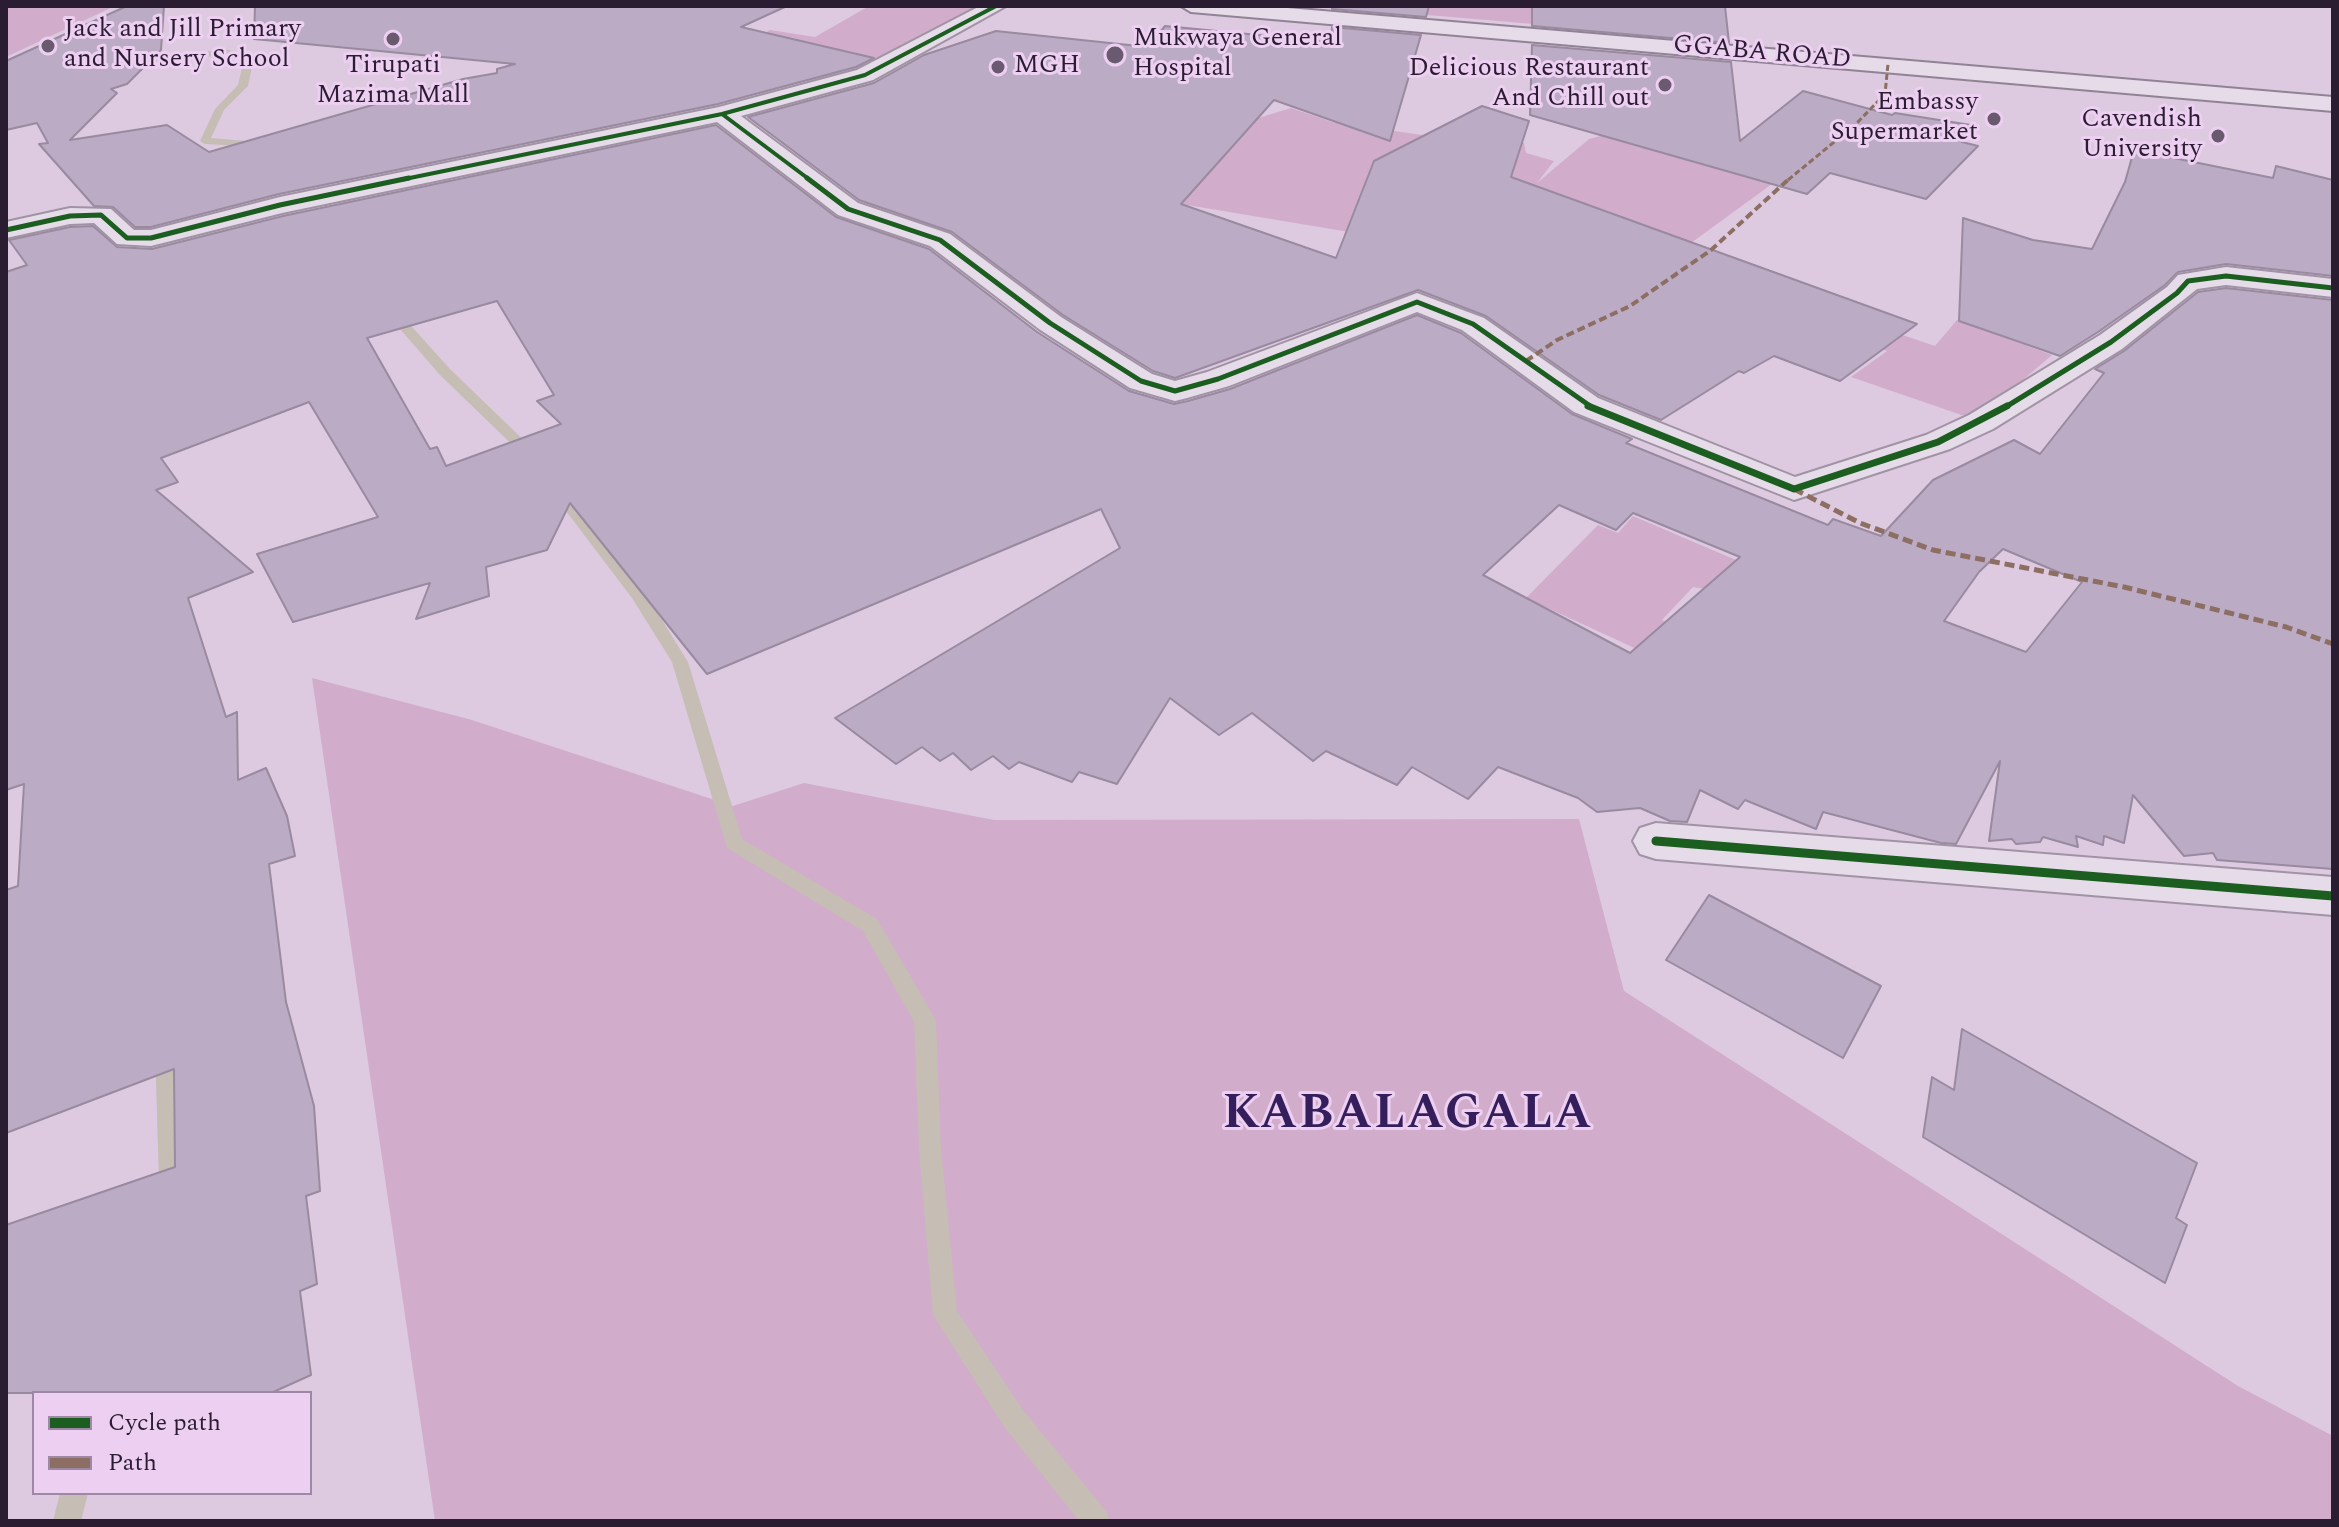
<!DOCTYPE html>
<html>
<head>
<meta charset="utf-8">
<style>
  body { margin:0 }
  #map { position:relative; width:2339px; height:1527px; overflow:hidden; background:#ddcae0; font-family:Spectral,serif }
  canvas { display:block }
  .frame { position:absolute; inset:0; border:8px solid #2a1d32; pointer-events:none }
  .legend { position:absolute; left:32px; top:1391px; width:280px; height:104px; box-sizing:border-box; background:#edcff2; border:2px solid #9f88a5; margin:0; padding:10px 14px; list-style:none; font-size:24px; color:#2a1d32 }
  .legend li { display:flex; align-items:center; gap:16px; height:40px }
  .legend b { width:40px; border:2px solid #9f88a5 }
</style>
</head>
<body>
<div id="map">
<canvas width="2339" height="1527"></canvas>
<div class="frame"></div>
<ul class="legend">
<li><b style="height:10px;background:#1b5e20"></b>Cycle path</li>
<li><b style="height:10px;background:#8d6e63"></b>Path</li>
</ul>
</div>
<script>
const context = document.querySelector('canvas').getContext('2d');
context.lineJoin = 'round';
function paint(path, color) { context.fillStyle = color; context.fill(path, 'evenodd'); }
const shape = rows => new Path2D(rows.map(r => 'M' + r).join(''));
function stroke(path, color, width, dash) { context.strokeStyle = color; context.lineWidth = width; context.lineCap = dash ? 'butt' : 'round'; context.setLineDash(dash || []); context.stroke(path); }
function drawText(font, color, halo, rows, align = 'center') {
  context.font = font + ' Spectral,serif'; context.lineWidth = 6; context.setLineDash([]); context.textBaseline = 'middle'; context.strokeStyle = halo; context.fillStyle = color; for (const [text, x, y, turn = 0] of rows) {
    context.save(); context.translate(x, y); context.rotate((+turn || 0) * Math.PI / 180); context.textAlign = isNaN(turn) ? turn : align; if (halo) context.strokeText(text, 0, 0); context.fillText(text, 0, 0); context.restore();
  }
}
paint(shape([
  [6,6,115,6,6,57],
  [869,6,977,6,880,62,812,82,737,50,770,30,815,37],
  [1322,6,1549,6,1545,25],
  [1291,108,1332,122,1443,138,1475,126,1524,143,1526,153,1554,161,1537,183,1589,139,1624,130,1783,176,1614,299,1367,235,1049,182],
  [1858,320,1935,346,1957,320,2052,355,1976,420,1851,377,1887,351,1833,329],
  [1633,516,1736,560,1710,590,1693,587,1662,620,1721,649,1693,675,1526,598,1598,525,1618,533],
  [312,678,472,720,733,806,804,783,994,820,1579,819,1624,991,2238,1386,2333,1436,2333,1521,435,1521]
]), '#d1adcb');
paint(shape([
  [225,49,254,57,248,86,224,110,211,138,246,141,247,143,242,146,205,144,200,141,215,109,238,85,244,59,225,55,129,65,124,62,225,49],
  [387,308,395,308,450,369,537,453,537,459,527,459,440,375,387,314,387,308],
  [554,482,559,483,644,591,688,662,742,839,877,919,933,1015,936,1021,941,1150,957,1311,1023,1410,1106,1511,1110,1521,1079,1521,1005,1428,933,1315,919,1150,914,1022,863,931,727,848,672,662,632,598,547,486,554,482],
  [166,1039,174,1041,177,1048,183,1181,175,1198,167,1201,159,1198,155,1190,159,1181,155,1048,158,1041,166,1039],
  [60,1493,88,1493,81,1521,53,1521,60,1493]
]), '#c6bdb5');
const building = shape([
  [127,6,164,6,161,50,127,84,111,89,117,93,70,140,167,125,209,152,463,79,497,73,497,69,515,64,254,39,255,6,787,6,741,27,874,58,856,67,718,104,279,194,151,227,135,227,113,207,94,206,39,144,48,143,37,123,6,130,6,61,127,6],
  [1332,6,1429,6,1426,17,1332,9,1332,6],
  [1532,6,1725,6,1729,43,1532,26,1532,6],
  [1165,26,1331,42,1332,27,1421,35,1390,141,1274,100,1181,204,1336,258,1374,161,1482,106,1529,121,1511,177,1917,324,1840,381,1774,356,1744,373,1739,371,1661,420,1599,395,1486,316,1418,290,1175,378,1153,371,1063,315,952,232,859,200,748,117,874,83,924,55,996,31,1148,47,1165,26],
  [1532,45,1731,62,1740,141,1803,91,1892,115,1895,113,1977,126,1962,142,1978,146,1926,199,1830,173,1807,194,1530,115,1532,45],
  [716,125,836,217,929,249,1037,332,1129,391,1174,404,1188,401,1230,389,1417,315,1461,333,1572,414,1632,439,1626,443,1828,525,1833,519,1881,536,1933,480,2014,440,2040,454,2104,373,2095,369,2124,351,2198,292,2226,288,2333,300,2333,869,2217,860,2213,853,2184,856,2133,795,2124,843,2104,836,2103,845,2076,836,2078,847,2043,837,2040,842,2016,844,2012,839,1989,841,2000,761,1956,844,1941,843,1823,812,1816,829,1745,800,1738,809,1700,790,1687,822,1670,821,1640,808,1597,812,1578,798,1498,767,1468,799,1412,767,1397,785,1326,751,1313,761,1252,713,1219,735,1170,698,1117,784,1079,772,1072,782,1019,762,1009,769,993,756,971,770,953,753,940,761,922,747,896,764,835,718,1120,548,1101,509,707,674,570,503,547,550,486,567,489,596,416,619,430,583,293,622,257,554,378,517,309,402,161,458,178,482,156,490,253,572,188,598,226,717,237,712,238,780,266,768,287,816,295,856,269,864,286,1002,314,1106,320,1191,306,1196,317,1284,300,1291,311,1375,271,1393,6,1393,6,1225,175,1167,174,1069,6,1133,6,890,18,886,24,784,6,790,6,272,27,265,9,240,70,227,93,226,117,247,152,249,283,216,716,125],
  [497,301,554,395,537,401,561,424,446,466,437,447,430,449,367,338,497,301],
  [1559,505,1616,530,1633,513,1740,557,1630,653,1483,575,1559,505],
  [2003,549,2082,582,2026,652,1944,621,1979,572,2003,549],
  [2134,150,2273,178,2276,166,2333,180,2333,276,2226,264,2178,272,2165,285,2098,332,2060,356,1959,321,1963,218,2033,240,2092,249,2125,182,2134,150],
  [1709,895,1881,986,1843,1058,1666,960,1709,895],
  [1962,1029,2197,1163,2176,1218,2187,1225,2165,1283,1923,1137,1932,1077,1954,1090,1962,1029]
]);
paint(building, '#bbabc4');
stroke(building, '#998aa0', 2);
const minor = shape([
  [980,6,1006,6,873,80,741,116,858,203,950,234,1061,317,1152,374,1175,381,1207,372,1417,293,1484,318,1598,398,1795,477,1926,435,1969,415,2100,335,2167,287,2178,275,2226,267,2333,279,2333,297,2226,285,2197,289,2122,349,1993,429,1950,449,1794,500,1574,412,1462,330,1417,312,1229,386,1187,398,1175,401,1130,388,1039,329,930,246,838,215,717,122,282,213,151,246,117,244,94,223,70,224,6,238,6,222,70,208,111,209,134,230,151,230,280,197,719,107,857,70,980,6],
  [1656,823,2333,877,2333,915,1656,859,1640,854,1633,841,1640,828,1656,823]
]);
const secondary = shape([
  [1181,6,1264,6,2333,97,2333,111,1191,12,1181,6]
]);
stroke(minor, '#a193a5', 4);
stroke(secondary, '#918395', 4);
paint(minor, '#e6dbe8');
paint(secondary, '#e6dbe8');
stroke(shape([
  [1788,180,1856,124,1885,94,1888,64]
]), '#8d6e63', 3, [6, 3]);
stroke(shape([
  [1526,361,1557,340,1630,306,1711,250,1790,178]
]), '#8d6e63', 4, [8, 4]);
stroke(shape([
  [1794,489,1860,523,1933,550,2124,587,2286,627,2333,644]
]), '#8d6e63', 5, [10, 5]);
stroke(shape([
  [722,114,810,180],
  [400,180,722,114,865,75,996,6]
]), '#1b5e20', 4);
stroke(shape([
  [807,178,848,209,940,240,1050,323,1141,381,1175,391,1218,379,1417,302,1473,324,1593,408],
  [6,230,70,216,101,215,127,238,151,238,280,205,409,178],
  [2004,408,2111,342,2177,293,2188,281,2226,276,2333,288]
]), '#1b5e20', 5);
stroke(shape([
  [1588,406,1794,489,1938,442,2007,406]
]), '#1b5e20', 7);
stroke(shape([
  [1656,841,2333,896]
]), '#1b5e20', 9);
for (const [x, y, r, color] of [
  [393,39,8,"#695a6f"],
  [48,46,8,"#695a6f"],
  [1115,55,10,"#695a6f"],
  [998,67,8,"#695a6f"],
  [1665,85,8,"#695a6f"],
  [1994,119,8,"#695a6f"],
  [2218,136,8,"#695a6f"]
]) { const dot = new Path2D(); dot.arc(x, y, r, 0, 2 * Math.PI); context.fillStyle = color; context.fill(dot); stroke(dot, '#edcff2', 3); }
drawText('26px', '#2a1d32', '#edcff2', [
  ["Jack and Jill Primary",64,31],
  ["and Nursery School",64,61],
  ["Mukwaya General",1133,40],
  ["Hospital",1133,70],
  ["Tirupati",393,67,"center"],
  ["Mazima Mall",393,97,"center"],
  ["MGH",1014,67],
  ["Delicious Restaurant",1649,70,"right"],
  ["And Chill out",1649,100,"right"],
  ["Embassy",1978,104,"right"],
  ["Supermarket",1978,134,"right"],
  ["Cavendish",2202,121,"right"],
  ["University",2202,151,"right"]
], 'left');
drawText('26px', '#2a1d32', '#edcff2', [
  ["GGABA ROAD",1762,54,5]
]);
context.letterSpacing = '2px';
drawText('bold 48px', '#341f5c', '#edcff2', [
  ["KABALAGALA",1408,1118]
]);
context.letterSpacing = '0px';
</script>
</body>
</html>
